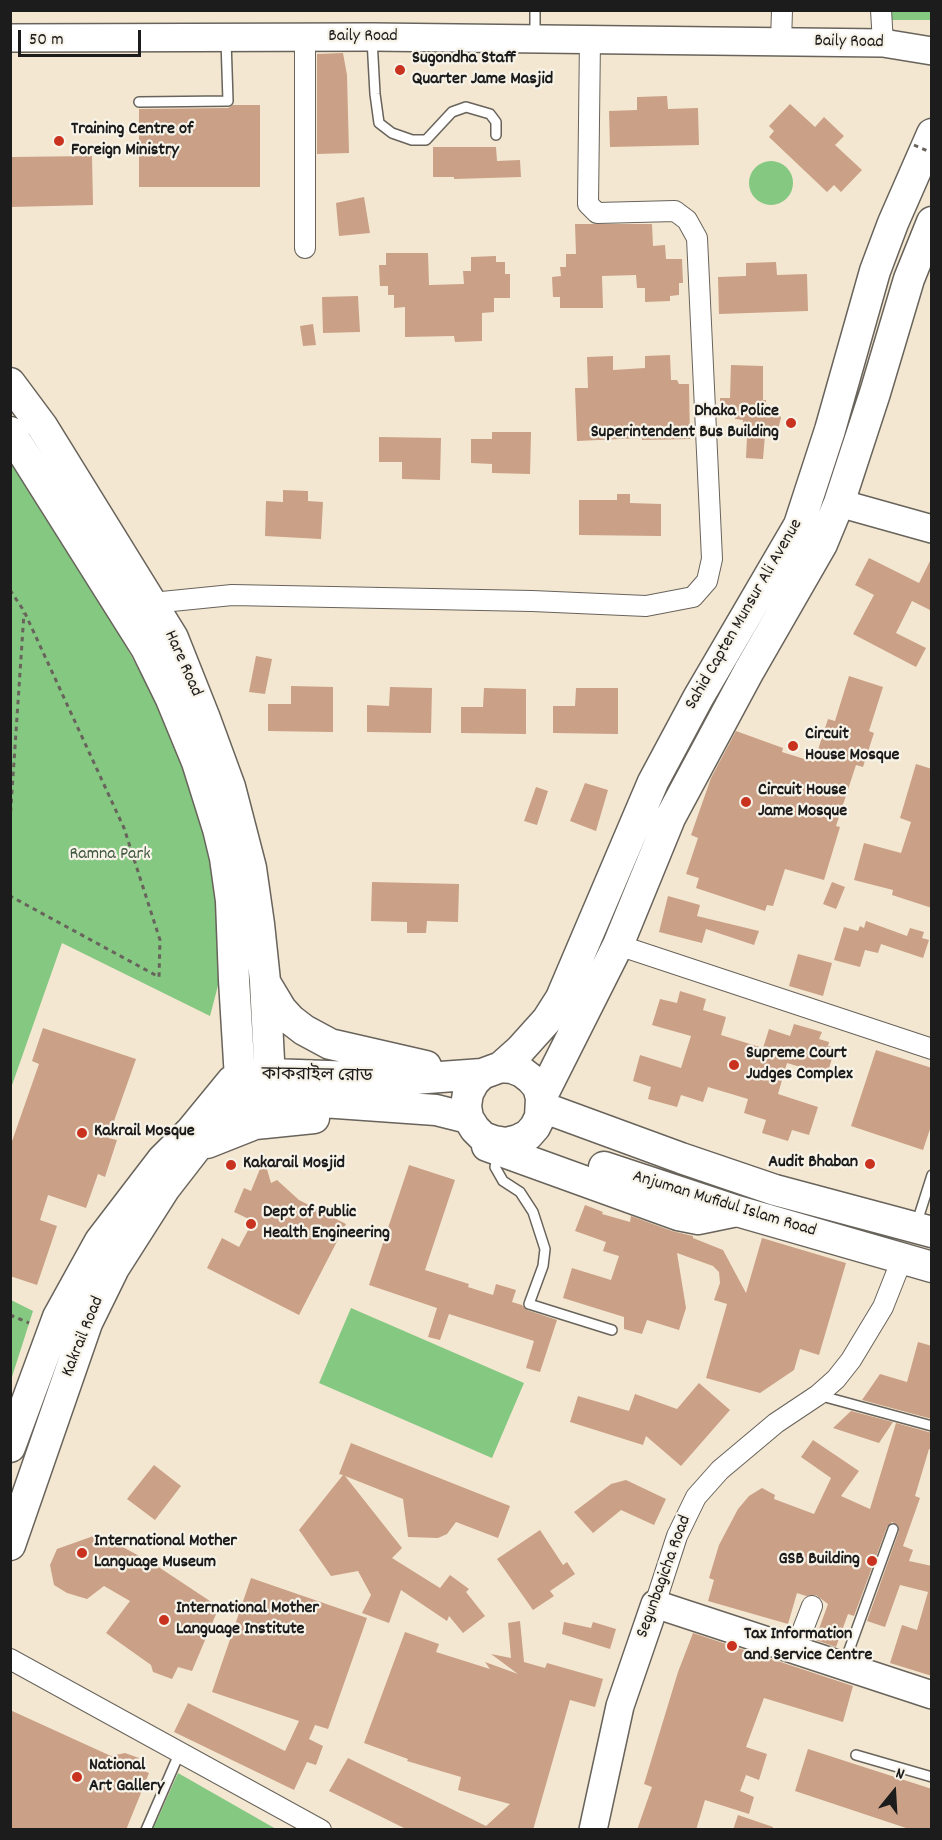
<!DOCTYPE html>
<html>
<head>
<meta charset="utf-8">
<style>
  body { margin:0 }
  #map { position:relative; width:942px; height:1840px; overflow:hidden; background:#f4e7d1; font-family:Dekko,sans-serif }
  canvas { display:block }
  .frame { position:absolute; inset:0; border:12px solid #1c1c1c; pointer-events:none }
  .north { position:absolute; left:864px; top:1762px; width:60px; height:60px; -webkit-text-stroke:4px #f7f3e8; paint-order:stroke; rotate:18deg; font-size:16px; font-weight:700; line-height:24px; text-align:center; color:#1c1c1c }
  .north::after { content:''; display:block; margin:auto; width:21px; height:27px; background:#1c1c1c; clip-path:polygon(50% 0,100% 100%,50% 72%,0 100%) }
  .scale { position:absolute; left:18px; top:30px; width:123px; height:27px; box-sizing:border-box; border:3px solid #1c1c1c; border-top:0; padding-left:8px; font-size:18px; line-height:21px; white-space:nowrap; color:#1c1c1c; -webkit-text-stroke:4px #f7f3e8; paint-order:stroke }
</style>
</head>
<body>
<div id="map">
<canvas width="942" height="1840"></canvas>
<div class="frame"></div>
<div class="north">N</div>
<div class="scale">50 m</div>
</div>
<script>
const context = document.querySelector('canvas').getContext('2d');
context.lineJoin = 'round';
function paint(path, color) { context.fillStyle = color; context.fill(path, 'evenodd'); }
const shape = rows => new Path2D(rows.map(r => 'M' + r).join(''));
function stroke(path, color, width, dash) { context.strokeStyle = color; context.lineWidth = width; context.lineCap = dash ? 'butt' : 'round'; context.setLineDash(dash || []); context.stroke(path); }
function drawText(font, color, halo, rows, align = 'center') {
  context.font = font + ' Dekko,"Noto Sans Bengali",sans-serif'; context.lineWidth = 4.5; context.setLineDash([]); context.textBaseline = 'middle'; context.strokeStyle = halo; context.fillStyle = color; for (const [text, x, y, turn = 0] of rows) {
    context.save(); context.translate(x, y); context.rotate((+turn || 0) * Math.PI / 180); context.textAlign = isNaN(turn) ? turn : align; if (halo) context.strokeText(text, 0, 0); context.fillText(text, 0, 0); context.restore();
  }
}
paint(shape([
  [889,11,931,11,931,20,889,20],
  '749 183a22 22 0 1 1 44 0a22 22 0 1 1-44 0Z',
  [11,450,72,548,156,701,187,769,209,844,219,910,220,978,210,1016,62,943,11,1088],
  [11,1300,33,1311,11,1380],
  [351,1308,524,1383,492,1458,319,1383],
  [178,1773,276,1829,153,1829]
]), '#84c882');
paint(shape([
  [343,53,347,75,349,153,317,154,317,54],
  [667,96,668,109,698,108,699,145,610,147,609,111,637,110,637,97],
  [790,104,815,127,824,117,844,136,835,145,862,170,841,192,834,185,827,192,769,137,774,131,769,126],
  [233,105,260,105,260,187,139,187,139,109,228,108],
  [433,147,496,147,497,161,520,160,521,177,454,179,454,177,433,177],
  [92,156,93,205,10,207,10,157],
  [364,197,370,233,339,236,336,203],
  [575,224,652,224,653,246,665,245,666,259,682,259,683,283,679,283,679,295,670,296,670,301,645,302,645,288,637,288,636,275,602,276,603,308,560,308,560,297,553,297,552,277,561,276,560,267,566,267,566,254,576,254],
  [386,253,428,253,429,285,464,284,463,271,471,271,471,257,496,256,496,262,505,262,505,274,510,274,510,298,494,298,494,312,482,313,482,341,455,342,454,336,405,337,405,307,394,308,394,295,388,295,388,286,380,286,379,265,386,265],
  [776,262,777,275,807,274,808,311,719,314,718,277,746,276,746,263],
  [358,296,360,332,323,333,322,297],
  [313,324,316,345,303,346,300,326],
  [670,355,671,380,677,380,679,384,689,384,690,439,642,440,642,438,577,441,575,388,588,388,587,357,613,356,613,370,645,368,645,356],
  [731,365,763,366,763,400,766,400,766,404,778,411,781,418,778,429,775,433,765,435,763,459,746,458,747,437,742,437,743,420,735,419,735,415,720,414,720,398,730,398],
  [492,432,531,432,530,474,492,473,492,464,471,463,471,439,492,439],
  [379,437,441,438,440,480,402,479,402,462,379,462],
  [283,490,308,491,308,501,323,502,321,539,265,536,266,501,283,502],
  [617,494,630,494,630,503,661,504,661,536,579,535,579,500,617,500],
  [932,557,932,611,912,601,896,633,926,648,916,667,853,634,874,595,855,585,869,558,919,583],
  [256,656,272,659,265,694,249,692],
  [849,676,883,687,869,731,874,733,863,767,856,765,836,826,840,827,824,880,785,869,773,906,767,905,765,911,696,888,699,878,686,874,698,838,691,835,711,778,736,731,783,748,782,752,814,762,828,719,835,721],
  [291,686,333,687,333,732,268,731,268,704,291,704],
  [390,687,432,688,431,733,367,732,367,705,389,706],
  [484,688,526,689,526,734,461,733,461,707,483,707],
  [576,688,618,688,618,734,553,733,553,706,575,706],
  [916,764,932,769,932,908,892,895,893,890,854,880,864,843,901,853,911,822,900,818],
  [585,783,608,790,596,831,570,821],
  [536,787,548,791,537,825,524,821],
  [372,882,459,884,458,922,427,921,426,933,407,933,407,922,371,921],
  [832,882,845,887,836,909,823,904],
  [668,896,700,905,697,916,759,931,754,945,706,929,702,943,659,932],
  [866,921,907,936,910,928,924,932,922,938,929,940,923,958,881,944,878,953,865,950,860,967,834,960,844,927,858,931,860,926,864,928],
  [798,954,832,963,823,996,789,986],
  [680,991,706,999,703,1010,726,1017,721,1035,763,1048,769,1029,790,1036,794,1024,822,1032,819,1039,829,1042,828,1046,835,1048,827,1075,787,1063,778,1094,818,1107,809,1135,792,1130,788,1141,762,1133,766,1120,744,1113,748,1099,708,1087,703,1102,681,1095,677,1107,648,1099,651,1087,633,1081,640,1055,681,1068,691,1036,652,1025,660,999,677,1003],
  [43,1028,136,1059,108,1138,117,1140,105,1177,98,1174,86,1208,48,1195,40,1220,57,1226,37,1285,10,1276,10,1147,39,1064,32,1061],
  [876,1050,932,1068,932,1123,923,1150,851,1126],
  [264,1159,271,1183,277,1180,299,1200,346,1224,299,1315,207,1268,222,1238,239,1247,253,1221,234,1212,244,1188,251,1191],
  [409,1165,455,1180,425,1270,469,1284,468,1287,493,1295,496,1284,516,1290,512,1302,522,1305,527,1310,557,1320,540,1372,526,1368,534,1341,449,1314,440,1340,428,1337,437,1308,369,1285],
  [585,1205,603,1212,602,1214,630,1222,631,1216,672,1231,693,1236,693,1238,723,1250,746,1293,762,1238,846,1263,819,1355,800,1349,794,1370,760,1393,706,1378,727,1304,714,1300,720,1283,719,1272,713,1266,677,1253,686,1308,679,1330,647,1320,642,1334,624,1329,624,1317,563,1298,572,1268,611,1280,619,1256,603,1251,606,1242,575,1231],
  [918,1342,932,1346,932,1419,862,1400,880,1374,907,1382],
  [699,1383,730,1410,681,1466,646,1436,643,1445,570,1422,578,1396,629,1411,635,1394,677,1409],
  [851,1411,893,1422,879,1443,833,1428],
  [896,1423,932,1433,932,1450,929,1449,915,1496,920,1498,903,1546,913,1550,909,1561,932,1566,932,1593,900,1585,885,1627,867,1621,899,1531,898,1525,892,1522,887,1527,854,1616,848,1614,836,1647,815,1640,828,1604,816,1595,806,1596,797,1593,788,1624,708,1601,714,1580,709,1578,719,1545,738,1509,749,1496,762,1488,775,1495,774,1499,814,1514,831,1478,801,1457,813,1440,859,1471,841,1496,870,1509],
  [351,1443,510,1506,498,1538,456,1522,447,1534,438,1538,408,1537,403,1499,345,1476,402,1548,392,1558,440,1588,450,1575,469,1589,466,1592,485,1616,463,1633,449,1616,447,1621,401,1590,389,1623,362,1613,371,1595,358,1571,331,1576,299,1530,343,1475,339,1474],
  [154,1465,181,1486,155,1520,127,1499],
  [626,1480,666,1499,654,1525,621,1510,593,1533,574,1512,611,1484],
  [540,1530,563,1565,567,1562,575,1574,550,1591,554,1596,533,1610,497,1559],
  [99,1534,154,1564,219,1607,192,1671,178,1667,172,1679,153,1672,151,1665,106,1633,130,1601,104,1586,87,1599,67,1593,54,1585,50,1565,57,1549],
  [251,1578,367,1618,328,1729,315,1725,309,1739,323,1746,316,1765,307,1762,294,1790,174,1732,188,1703,285,1751,299,1721,212,1692],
  [928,1592,932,1593,932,1676,890,1663,902,1625,917,1630],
  [520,1621,524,1662,545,1668,547,1663,603,1679,595,1707,570,1700,533,1830,408,1830,329,1791,348,1758,486,1826,510,1804,458,1790,461,1777,407,1761,408,1759,364,1743,405,1632,439,1644,436,1652,490,1669,485,1662,518,1674,491,1654,511,1658,508,1623],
  [564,1622,591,1628,593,1622,616,1629,610,1649,562,1634],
  [693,1633,853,1686,843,1722,764,1698,746,1747,767,1754,759,1780,746,1775,740,1791,754,1797,749,1814,705,1800,696,1830,637,1830,652,1787,644,1784,678,1672],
  [10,1710,111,1756,125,1753,139,1758,135,1767,149,1773,126,1830,10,1830],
  [808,1749,932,1789,932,1830,912,1830,795,1791],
  [738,1815,773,1827,773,1830,733,1830]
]), '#caa086');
const lane = shape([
  [535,10,535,36],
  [372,39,375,94,379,123,392,133,412,140,426,140,452,112,466,107,490,114,496,122,496,135],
  [139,102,228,101,226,40],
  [498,1154,495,1167,503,1181,520,1192,533,1212,545,1249,543,1266,529,1304,612,1330],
  [917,1222,932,1175],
  [818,1395,932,1426],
  [844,1664,893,1529],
  [856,1755,932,1777],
  [146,1830,176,1761]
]);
const street = shape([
  [881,10,883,43],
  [305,38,305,248],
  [781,42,782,10],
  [152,603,232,595,532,601,646,606,693,597,707,581,712,559,697,238,687,220,675,211,597,213,588,204,590,39],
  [618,945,932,1049],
  [655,1604,677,1536,696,1497,720,1470,776,1423,818,1395,836,1379,851,1360,883,1307,902,1259],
  [795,1650,812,1606],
  [10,1659,321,1830]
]);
const secondary = shape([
  [10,38,372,37,883,43,932,51],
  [839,503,932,529],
  [593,1830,620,1706,655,1604,932,1695]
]);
const primary = shape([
  [10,383,42,426,173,638,204,716,230,787,251,868,259,924,265,981,271,1100],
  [10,432,146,648,171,699,197,762,218,829,225,858,231,901,234,980,241,1095],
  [266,984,281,1009,291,1020,304,1030,330,1044,426,1066],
  [501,1067,520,1050,547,1020,561,998,653,782,698,698,799,525,830,430,875,271,893,223,932,134],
  [541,1098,618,945,670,818,749,671,822,544,839,503,875,393,909,279,932,222],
  [542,1107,681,1158,775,1190,932,1232],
  [207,1143,255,1124,314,1118],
  [487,1146,678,1215,698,1219,737,1211],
  [604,1167,737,1211,932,1267],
  [10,1447,58,1317,100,1241,162,1160,191,1131,232,1081,240,1076,270,1074,413,1079,482,1074,501,1067,512,1068,522,1072,531,1079,538,1087,541,1098,540,1117,535,1127,528,1135,518,1140,506,1143,494,1141,483,1137,475,1129,468,1118,466,1106,468,1093,474,1082,482,1074],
  [10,1545,87,1323,114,1268,165,1188,196,1148,233,1109,241,1104,271,1100,294,1100,436,1110,468,1118]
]);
stroke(lane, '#68635b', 12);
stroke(street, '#68635b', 22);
stroke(secondary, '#68635b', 30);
stroke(primary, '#68635b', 33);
stroke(shape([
  [10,590,24,611,124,828,160,940,159,977,10,896],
  [10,821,24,613],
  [10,1315,29,1323]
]), '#68635b', 3, [4.5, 4.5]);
stroke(lane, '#fff', 9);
stroke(street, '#fff', 20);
stroke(secondary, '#fff', 27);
stroke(primary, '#fff', 30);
stroke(shape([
  [914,145,932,153]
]), '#68635b', 3, [4.5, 4.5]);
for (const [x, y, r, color] of [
  [400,70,6,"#c8321e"],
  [59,141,6,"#c8321e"],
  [791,423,6,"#c8321e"],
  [793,746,6,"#c8321e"],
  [746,802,6,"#c8321e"],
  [734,1065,6,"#c8321e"],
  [82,1133,6,"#c8321e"],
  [870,1164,6,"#c8321e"],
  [231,1165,6,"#c8321e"],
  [251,1224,6,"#c8321e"],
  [82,1553,6,"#c8321e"],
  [872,1561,6,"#c8321e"],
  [164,1620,6,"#c8321e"],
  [732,1646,6,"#c8321e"],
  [77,1777,6,"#c8321e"]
]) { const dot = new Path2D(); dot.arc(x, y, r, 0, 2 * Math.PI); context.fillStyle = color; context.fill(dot); stroke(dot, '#f7f3e8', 2); }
drawText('18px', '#1c1c1c', '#f7f3e8', [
  ["Baily Road",363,38],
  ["Baily Road",849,43,1],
  ["Sahid Capten Munsur Ali Avenue",745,615,-60],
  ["Hare Road",182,664,66],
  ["কাকরাইল রোড",317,1077,1],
  ["Anjuman Mufidul Islam Road",724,1205,17],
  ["Kakrail Road",84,1337,-68],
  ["Segunbagicha Road",665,1577,-70]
]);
drawText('bold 18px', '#1c1c1c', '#f7f3e8', [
  ["Sugondha Staff",412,60],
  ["Quarter Jame Masjid",412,81],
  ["Training Centre of",71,131],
  ["Foreign Ministry",71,152],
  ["Dhaka Police",779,413,"right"],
  ["Superintendent Bus Building",779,434,"right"],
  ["Circuit",805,736],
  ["House Mosque",805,757],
  ["Circuit House",758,792],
  ["Jame Mosque",758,813],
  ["Supreme Court",746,1055],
  ["Judges Complex",746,1076],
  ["Kakrail Mosque",94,1133],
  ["Audit Bhaban",858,1164,"right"],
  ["Kakarail Mosjid",243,1165],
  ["Dept of Public",263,1214],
  ["Health Engineering",263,1235],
  ["International Mother",94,1543],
  ["Language Museum",94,1564],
  ["GSB Building",860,1561,"right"],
  ["International Mother",176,1610],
  ["Language Institute",176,1631],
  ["Tax Information",744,1636],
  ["and Service Centre",744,1657],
  ["National",89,1767],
  ["Art Gallery",89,1788]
], 'left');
drawText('18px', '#405840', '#f7f3e8', [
  ["Ramna Park",110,856]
]);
</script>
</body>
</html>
